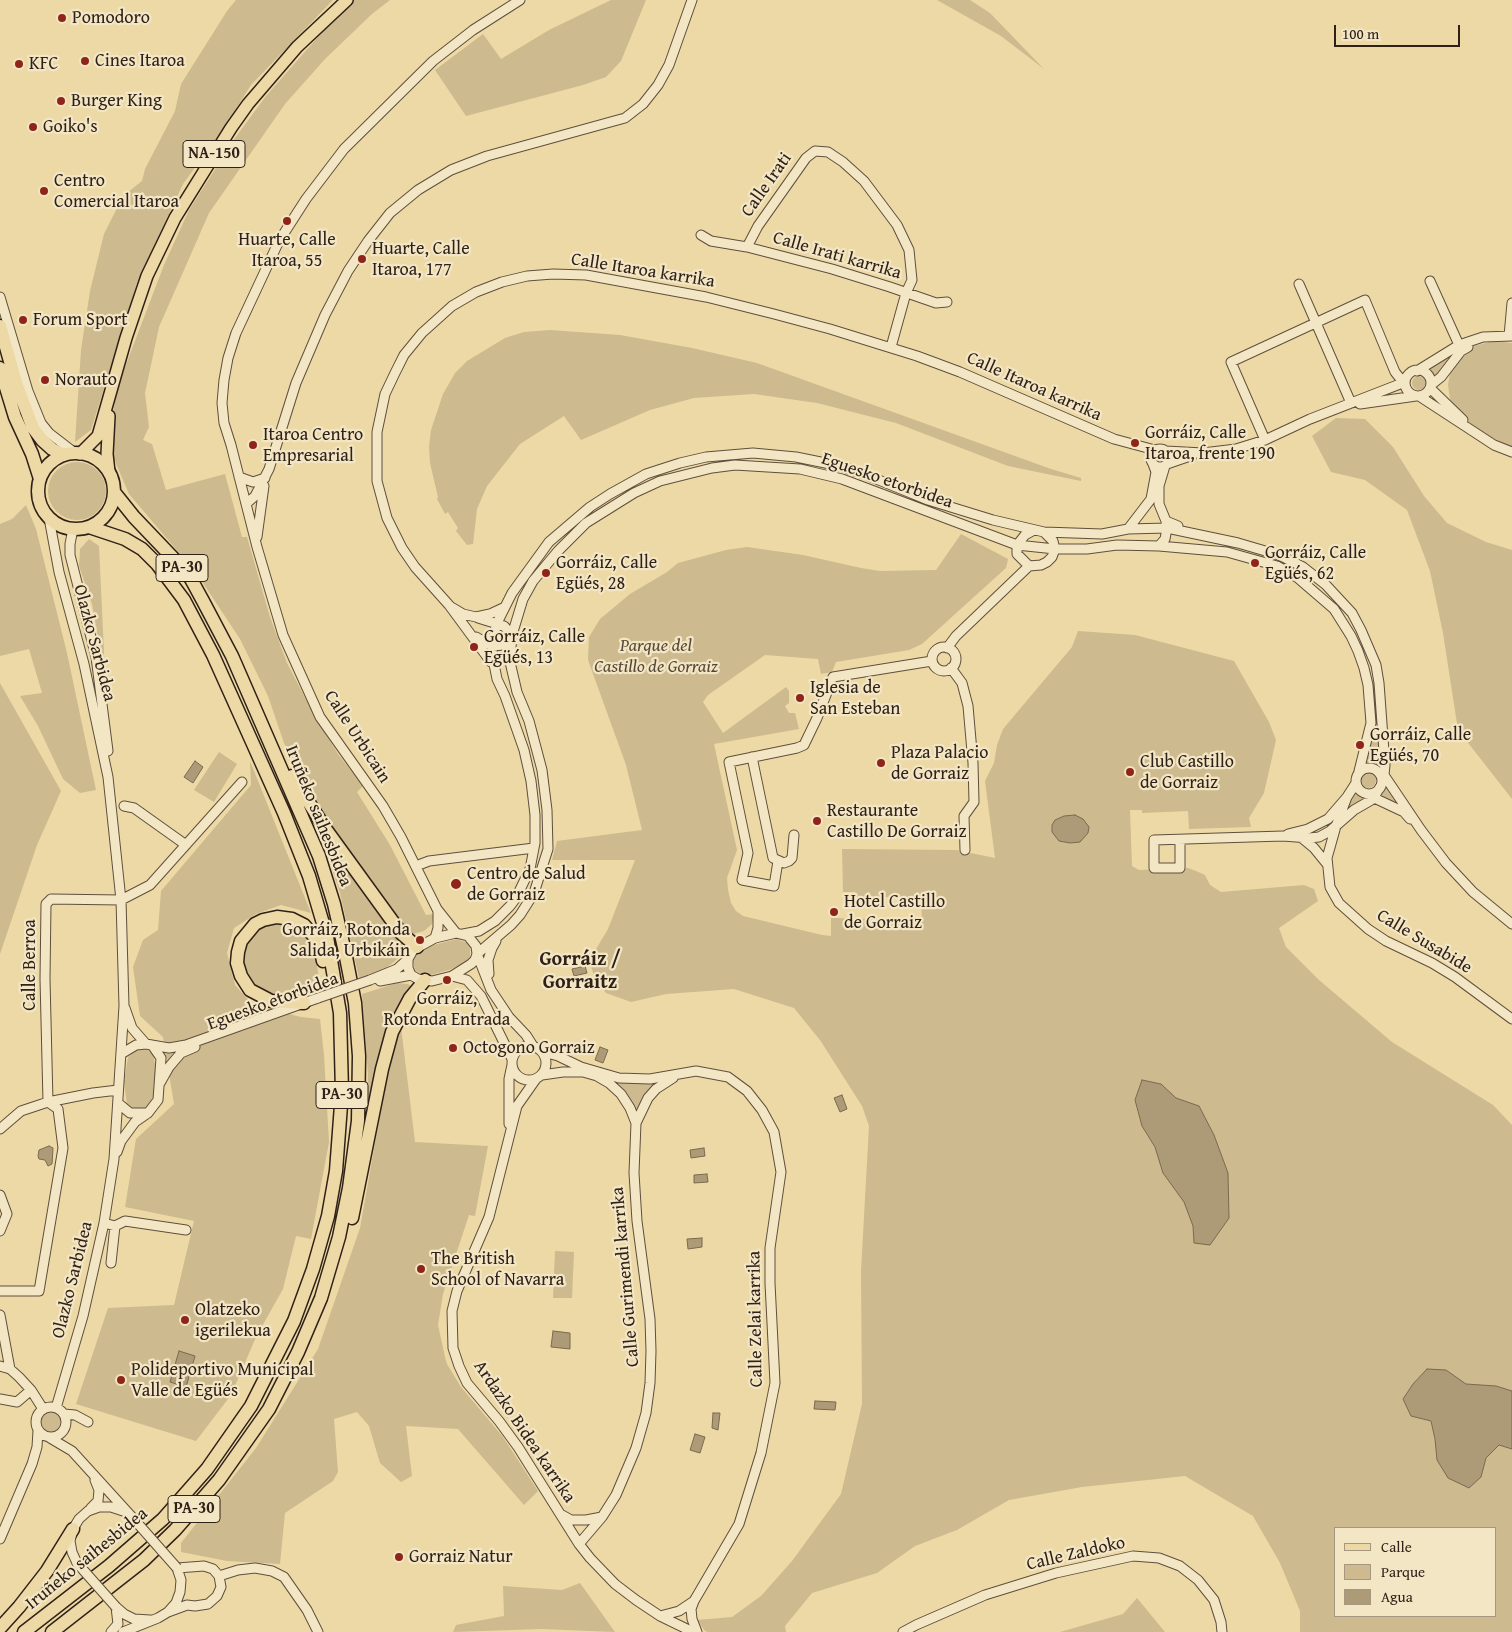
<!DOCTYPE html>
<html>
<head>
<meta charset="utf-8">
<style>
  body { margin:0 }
  #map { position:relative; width:1512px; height:1632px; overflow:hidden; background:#edd9a6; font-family:"Gentium Book Plus",serif }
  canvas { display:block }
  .legend { position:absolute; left:1334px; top:1527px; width:162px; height:90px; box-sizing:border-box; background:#f3e6c5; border:1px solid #a59780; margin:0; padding:6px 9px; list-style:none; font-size:15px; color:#302118 }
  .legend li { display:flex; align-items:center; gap:10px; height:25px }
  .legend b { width:25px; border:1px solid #a59780 }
  .scale { position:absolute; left:1334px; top:25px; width:126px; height:22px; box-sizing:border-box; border:2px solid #302118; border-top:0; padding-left:6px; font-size:15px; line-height:18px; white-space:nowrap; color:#302118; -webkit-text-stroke:4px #f3e6c5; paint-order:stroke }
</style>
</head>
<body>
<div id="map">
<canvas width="1512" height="1632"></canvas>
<ul class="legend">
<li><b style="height:6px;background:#edd9a6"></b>Calle</li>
<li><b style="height:14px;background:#cdba8e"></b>Parque</li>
<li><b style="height:14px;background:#ad9a76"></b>Agua</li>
</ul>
<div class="scale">100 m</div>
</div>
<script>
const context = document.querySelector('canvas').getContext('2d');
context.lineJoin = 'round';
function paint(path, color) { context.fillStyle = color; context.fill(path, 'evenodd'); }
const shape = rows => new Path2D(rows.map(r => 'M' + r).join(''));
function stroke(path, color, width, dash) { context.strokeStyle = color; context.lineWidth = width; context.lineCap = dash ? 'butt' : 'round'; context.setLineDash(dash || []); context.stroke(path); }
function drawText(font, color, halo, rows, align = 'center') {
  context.font = font + ' "Gentium Book Plus",serif'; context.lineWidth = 4.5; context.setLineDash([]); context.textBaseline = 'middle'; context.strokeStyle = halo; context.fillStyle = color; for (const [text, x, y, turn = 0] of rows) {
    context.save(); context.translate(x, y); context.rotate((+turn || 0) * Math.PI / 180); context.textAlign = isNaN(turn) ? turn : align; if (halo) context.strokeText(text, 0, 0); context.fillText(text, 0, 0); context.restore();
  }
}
paint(shape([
  [236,0,333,0,251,85,224,128,183,184,137,283,91,430,75,442,81,350,90,291,104,234,123,196,142,181,145,169,175,111,181,84,227,11],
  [354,0,390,0,372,14,325,59,285,104,209,213,159,327,145,393,149,427,143,440,152,444,166,490,225,474,242,537,247,537,270,617,287,663,314,715,338,754,363,786,357,792,390,845,426,915,434,914,432,924,424,931,413,934,407,931,393,918,392,905,392,921,346,848,308,786,284,743,268,696,240,639,197,574,129,494,114,459,113,413,117,388,164,265,189,210,235,138,266,96,317,38],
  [611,0,646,0,621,61,606,77,583,85,466,116,435,70,483,34,501,59,549,30],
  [937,0,970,0,990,13,1044,69,1001,36],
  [550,330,620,335,692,348,757,363,1051,469,1081,478,1081,481,1008,466,896,423,817,403,754,394,694,398,650,410,581,440,564,416,520,444,487,486,477,509,473,544,467,545,456,531,458,528,448,512,445,514,437,499,438,497,430,463,429,446,431,430,443,394,455,373,467,361,505,338,524,332],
  [1494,341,1512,343,1512,447,1490,437,1478,429,1461,416,1454,408,1450,399,1448,385,1450,373,1454,362,1470,347],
  [1453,354,1435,380,1428,370],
  '1412 383a7 7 0 1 1 14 0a7 7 0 1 1-14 0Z',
  [1336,418,1365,419,1393,447,1424,496,1447,523,1486,542,1512,550,1512,799,1458,730,1443,633,1430,571,1407,510,1365,480,1331,472,1312,436],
  '48 491a29 29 0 1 1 58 0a29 29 0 1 1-58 0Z',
  [26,505,36,529,67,653,96,790,80,793,63,779,38,726,20,696,42,693,29,649,0,656,0,524,12,519],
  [961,534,1008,559,1006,568,922,644,909,650,836,662,832,672,821,674,818,659,765,655,708,695,703,702,723,733,786,687,789,691,789,703,785,706,789,713,795,713,799,729,714,744,737,850,727,878,728,890,731,903,736,911,743,916,822,935,831,936,831,918,922,920,921,897,856,897,855,892,843,892,842,849,956,850,995,858,985,781,994,763,997,745,1003,729,1072,647,1078,631,1135,635,1234,661,1269,722,1276,740,1264,793,1249,818,1251,827,1189,829,1188,811,1142,813,1142,810,1130,810,1132,866,1139,870,1188,868,1196,871,1205,875,1210,885,1221,892,1304,885,1314,889,1318,901,1279,928,1286,947,1319,980,1392,1042,1493,1105,1512,1125,1512,1632,1300,1632,1300,1611,1280,1563,1253,1516,1185,1476,1082,1487,1009,1500,957,1530,915,1546,877,1573,812,1593,785,1626,786,1632,708,1632,705,1631,697,1620,732,1617,761,1596,792,1561,841,1494,862,1404,861,1271,869,1126,862,1106,820,1040,794,1008,734,989,666,994,631,1002,606,993,595,978,589,961,608,929,635,860,552,860,557,841,642,830,626,765,588,660,589,637,600,619,630,594,667,572,678,563,726,550,747,547,803,555,861,568,880,571,936,570],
  [1336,1528,1496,1528,1496,1616,1336,1616],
  [89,539,99,546,105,674,92,604,79,566,80,549],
  [0,683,61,791,37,845,0,954],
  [1373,727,1377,728,1382,767,1375,763,1366,762],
  [219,752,237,764,214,802,194,790],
  [250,761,311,913,281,905,256,914,234,928,227,953,235,985,253,1005,301,1017,320,1019,324,1055,329,1142,311,1239,296,1236,283,1289,256,1337,231,1395,196,1441,76,1404,108,1308,174,1305,194,1221,125,1207,136,1139,174,1104,163,1037,140,1016,133,967,143,940,158,930,161,891,251,785],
  '1360 780a8 8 0 1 1 16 0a8 8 0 1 1-16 0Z',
  [1386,785,1398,800,1397,803,1394,804,1379,797],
  [1354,792,1364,799,1345,811],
  [318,827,400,938,404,947,402,953,395,961,383,970,359,978,340,893],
  [276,923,292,924,307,935,314,948,321,990,305,997,271,996,252,986,244,973,242,961,244,945,255,931,265,925],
  [457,939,467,943,470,947,470,957,466,962,449,970,431,975,425,976,415,970,413,962,415,956,420,952,433,945],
  [397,983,408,984,411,986,395,1012,384,1041,367,1120,368,1074,362,994],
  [401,1027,415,1142,488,1146,475,1216,469,1215,443,1294,438,1325,445,1357,447,1364,461,1387,503,1437,538,1491,524,1505,458,1429,406,1426,412,1476,401,1482,380,1463,369,1426,357,1412,334,1419,338,1472,333,1481,285,1513,280,1564,227,1561,181,1552,181,1543,256,1448,318,1349,360,1228,386,1081],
  [142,1049,148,1050,153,1055,157,1073,152,1102,148,1108,139,1111,133,1109,127,1104,124,1082,128,1057,135,1051],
  [608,1079,631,1083,660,1082,636,1115],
  [555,1251,574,1252,572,1298,553,1298],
  '41 1422a10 10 0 1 1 20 0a10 10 0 1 1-20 0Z',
  [580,1583,615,1632,541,1629,453,1632,456,1625,504,1616,503,1586,562,1590],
  [1137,1598,1165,1632,1060,1632,1123,1614]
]), '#cdba8e');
const water = shape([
  [195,761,203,767,193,783,184,777,195,761],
  [1075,815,1083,819,1089,827,1088,833,1080,842,1070,843,1059,841,1052,832,1052,825,1055,820,1064,816,1075,815],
  [585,966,587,973,574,976,572,969,585,966],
  [600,1047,608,1050,603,1063,595,1060,600,1047],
  [1142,1080,1161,1084,1176,1098,1199,1106,1214,1135,1228,1173,1229,1218,1210,1245,1194,1243,1193,1226,1184,1202,1163,1173,1155,1147,1142,1126,1135,1100,1142,1080],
  [842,1095,847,1109,840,1112,834,1098,842,1095],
  [49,1146,53,1148,52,1164,48,1166,45,1160,39,1159,38,1156,39,1150,49,1146],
  [704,1148,705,1156,691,1158,690,1150,704,1148],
  [707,1174,708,1182,694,1183,694,1175,707,1174],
  [702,1238,702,1247,688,1249,687,1239,702,1238],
  [553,1331,570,1333,570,1349,551,1347,553,1331],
  [179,1351,195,1356,186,1387,170,1382,179,1351],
  [1427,1369,1446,1370,1466,1384,1496,1386,1512,1391,1512,1449,1499,1445,1486,1458,1481,1477,1469,1488,1448,1478,1437,1460,1435,1439,1431,1421,1411,1416,1403,1399,1413,1384,1427,1369],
  [815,1401,836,1402,835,1410,814,1409,815,1401],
  [713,1413,720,1413,718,1430,712,1428,713,1413],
  [695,1434,705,1437,700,1453,690,1450,695,1434]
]);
paint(water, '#ad9a76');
stroke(water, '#7b6a50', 1);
const minor = shape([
  [701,235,711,241,747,247,832,269,890,287,936,303,947,302],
  [747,247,758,226,806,158,815,151,828,152,843,162,864,181,897,225,909,250,912,280,906,293,891,347],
  [1430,281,1459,345],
  [1299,284,1351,403],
  [0,297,28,391,41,423,49,433,75,453],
  [1509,336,1512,303],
  '1405 383a13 13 0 1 1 26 0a13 13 0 1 1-26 0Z',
  [1417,371,1459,345,1483,337,1512,336],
  [1431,385,1441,377,1461,351,1468,347],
  [1430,388,1463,420],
  [1419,396,1494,445,1512,452],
  [1360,404,1416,396],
  [1265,440,1231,362,1365,300,1395,372,1399,377,1405,382],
  '1151 458a9 9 0 1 1 18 0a9 9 0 1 1-18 0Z',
  [1166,451,1203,453,1236,449,1265,440,1310,419,1405,382],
  [1167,464,1193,455],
  [1165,466,1159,486,1159,504,1166,521,1178,526],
  [239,477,253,482,265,478],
  [246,504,255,496,269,469,296,383,325,315,348,271,368,241,390,213,418,190,451,170,487,156,625,118,643,104,658,85,669,65,692,0],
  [49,518,59,572,84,664,108,777,121,900,124,1006,114,1159,104,1223,83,1316,56,1408],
  [73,529,70,544,70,555,96,657,108,751],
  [1128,529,1151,499,1156,472,1153,464],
  [1034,530,1025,535,1017,545,1017,554,1029,566,1041,565,1047,562,1052,557,1055,549,1053,541,1044,532],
  [257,537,264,486],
  [1159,546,1165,539,1167,528,1166,524],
  [451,607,463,614,476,617,490,614,505,607],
  [478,618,504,626,512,635],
  [476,637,492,646,504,645,511,640],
  '932 659a12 12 0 1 1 24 0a12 12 0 1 1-24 0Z',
  [947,648,956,636,1029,566],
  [491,662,449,605,415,567,402,548,387,518,377,481,377,432,385,394,395,373,404,355,422,333,452,306,476,292,502,282,527,276,553,274,586,275,706,297,774,314,830,329,917,356,960,372,1114,439,1155,450],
  [951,668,962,683,968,706,973,763,974,802,964,816,965,850],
  [752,757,773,858,784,863,789,861,792,858,794,835],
  '1356 781a13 13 0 1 1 26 0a13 13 0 1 1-26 0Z',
  [1380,773,1384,775,1421,830,1446,863,1473,892,1512,924],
  [1370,796,1404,812,1410,819],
  [1347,797,1336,826,1327,858,1330,887,1339,903,1368,929,1386,941,1432,963,1455,977,1512,1019],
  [124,806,134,808,186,845],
  [1288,834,1308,829,1328,819,1347,797,1356,783],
  [1302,838,1314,848,1327,864],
  [1180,840,1180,868,1154,868,1154,840,1283,836,1309,838,1319,837,1330,831,1354,810,1373,799,1380,787],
  [778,861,774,886,742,880,748,853,729,762,797,748,804,745,817,718,833,677,932,661],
  [416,866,429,861,534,848],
  [456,933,437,909,401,837,383,806,320,717,283,635,257,547,231,445,224,423,222,403,224,380,228,358,236,333,279,241,306,199,344,149,433,61,473,30,520,0],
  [456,933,468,936,476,946,477,954,475,960,471,964,452,976,432,981,418,979,411,975,408,968,408,959,413,950,435,938,456,933],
  [463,934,479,931,495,921,510,906,516,898,530,869,535,843,535,815,531,781,524,750,505,696,497,679,492,654,494,634,497,623,512,593,549,542,590,507,610,494,646,474,680,463,706,457,753,453,796,457,840,466,864,474,928,500,993,520,1044,532,1102,534,1128,529,1167,528,1238,543,1279,555,1303,567,1326,585,1352,613,1361,630,1376,665,1379,683,1385,765,1384,775,1382,779],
  [435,938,438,928,438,912],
  [477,954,511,925,520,915,534,893,548,849,547,810,542,770,529,721,517,692,510,662,512,635,523,599,533,581,558,551,586,523,634,493,660,481,712,468,735,465,800,469,842,479,1017,545,1055,549,1087,549,1117,545,1159,546,1227,552,1277,566,1298,578,1334,609,1351,636,1358,651,1364,668,1368,685,1371,723,1359,771],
  [477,954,491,990,509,1017,526,1035,533,1046],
  [489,974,488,960,492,948,496,941],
  [452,976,467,980,481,996,512,1059],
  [370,980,397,969,408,959],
  [380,981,411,975],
  [125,1008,132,1028,146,1044],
  '512 1063a17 17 0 1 1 34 0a17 17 0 1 1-34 0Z',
  [543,1052,558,1056,581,1067,619,1078,650,1079,696,1071,728,1077,747,1091,762,1110,774,1132,781,1172,770,1248,770,1283,775,1383,761,1453,739,1524,694,1601,691,1609,692,1619,697,1632],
  [121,1054,136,1045,146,1044,169,1048,186,1045,318,998],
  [542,1075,563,1072,583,1072,597,1076,609,1083,621,1094,630,1108,636,1123],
  [536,1079,517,1106,489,1217,457,1291,452,1311,453,1348,459,1366,467,1383,499,1421,518,1447,579,1544,590,1558,615,1584,636,1600,660,1616,693,1632],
  [160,1083,169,1067,181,1053,195,1047],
  [118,1103,130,1113,148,1113],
  [509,1124,509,1079,512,1065],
  [0,1129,21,1111,48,1102,93,1093,118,1090],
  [117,1152,121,1141,135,1122,148,1113,158,1100,161,1058,152,1045],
  [0,1195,7,1214,0,1231],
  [104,1223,115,1226,125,1221,186,1230],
  [111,1263,115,1226],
  [0,1291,39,1291,63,1148,58,1109,48,1102,45,979,46,904,51,899,121,900,150,885,242,782],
  [0,1315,10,1369],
  [0,1366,10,1369,19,1377,31,1390,43,1409],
  [0,1399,17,1402,31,1390],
  '36 1422a15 15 0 1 1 30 0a15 15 0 1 1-30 0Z',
  [64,1414,75,1415,88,1422],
  [50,1438,72,1451,132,1517],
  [91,1508,98,1501,99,1490,95,1480],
  [562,1515,571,1520,586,1520,602,1517],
  [0,1539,32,1464,37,1447,38,1431],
  [579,1544,602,1517,616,1495,636,1448,646,1413,650,1383,651,1351,650,1319,637,1221,634,1173,636,1123,648,1098,656,1089,673,1078],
  [77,1563,72,1552,70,1541,73,1529,79,1519,88,1511,99,1507,111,1507,126,1512],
  [219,1576,238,1570,255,1568,272,1571,284,1577,307,1610,318,1632],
  [116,1607,124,1614,134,1619,150,1620],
  [660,1616,679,1611,694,1601],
  [111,1632,118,1624,116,1607],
  [123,1632,158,1618,168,1612,176,1603,180,1592,181,1580,177,1568,204,1566,213,1569,219,1576,221,1587,217,1596,208,1604,195,1606,187,1605,168,1612],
  [903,1632,916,1625,985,1595,1056,1573,1133,1556,1159,1558,1180,1566,1198,1580,1214,1600,1221,1622,1222,1632]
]);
const major = shape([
  [109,416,107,454,109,472],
  [80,454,98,436,126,338,147,276,175,218,231,128,248,104,297,47,347,0]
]);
const highway = shape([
  [0,326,17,386,33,428,42,440,52,449,64,455],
  [0,368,15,417,32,454,40,479],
  '38 491a38 38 0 1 1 76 0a38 38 0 1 1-76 0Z',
  [292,776,327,831,401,933,417,947],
  [304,1003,271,1001,250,990,241,976,237,963,238,952,241,941,255,924,263,920,277,917,292,919,304,925,313,935,320,946,323,961],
  [352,1218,382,1069,392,1032,410,998,425,980],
  [0,1628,19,1607,47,1571,73,1529],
  [24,1632,109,1566,163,1519,207,1469,251,1406,294,1321,313,1269,328,1216,336,1171,342,1092,340,1013,327,937,309,876,284,813,213,655,184,600,157,564,142,549,125,539,89,527],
  [52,1632,144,1560,175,1530,219,1480,269,1409,298,1352,321,1298,339,1237,349,1188,358,1121,359,1056,355,1003,345,952,334,904,319,856,232,656,203,601,191,579,175,560,134,517,114,492]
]);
stroke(minor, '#5f4f3c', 11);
stroke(major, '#302118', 14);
stroke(highway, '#302118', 15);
stroke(minor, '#f3e6c5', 9);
stroke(major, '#edd9a6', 11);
stroke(highway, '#edd9a6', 12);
const minorBridge = shape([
  [318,998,370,980],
  [132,1517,177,1568],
  [77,1563,116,1607]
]);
stroke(minorBridge, '#5f4f3c', 11, []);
stroke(minorBridge, '#f3e6c5', 9);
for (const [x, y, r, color] of [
  [62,18,5,"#8f2418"],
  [85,61,5,"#8f2418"],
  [19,64,5,"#8f2418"],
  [61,101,5,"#8f2418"],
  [33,127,5,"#8f2418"],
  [44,191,5,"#8f2418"],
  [287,221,5,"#8f2418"],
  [362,259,5,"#8f2418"],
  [23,320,5,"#8f2418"],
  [45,380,5,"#8f2418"],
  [1135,443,5,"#8f2418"],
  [253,445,5,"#8f2418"],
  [1255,563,5,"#8f2418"],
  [546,573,5,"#8f2418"],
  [474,647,5,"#8f2418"],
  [800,698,5,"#8f2418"],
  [1360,745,5,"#8f2418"],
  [881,763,5,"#8f2418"],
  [1130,772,5,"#8f2418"],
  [817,821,5,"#8f2418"],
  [456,884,6,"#8f2418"],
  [834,912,5,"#8f2418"],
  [420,940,5,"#8f2418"],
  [447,980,5,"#8f2418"],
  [453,1048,5,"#8f2418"],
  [421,1269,5,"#8f2418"],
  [185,1320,5,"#8f2418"],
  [121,1380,5,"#8f2418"],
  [399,1557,5,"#8f2418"]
]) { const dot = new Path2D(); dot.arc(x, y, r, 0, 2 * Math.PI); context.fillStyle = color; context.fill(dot); stroke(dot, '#f3e6c5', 2); }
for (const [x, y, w] of [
  [214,154,62],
  [182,568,52],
  [342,1095,52],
  [194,1509,52]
]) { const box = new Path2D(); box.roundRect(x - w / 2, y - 13.5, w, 27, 4); context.fillStyle = '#f3e6c5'; context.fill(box); stroke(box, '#302118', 1); }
drawText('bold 16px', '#302118', null, [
  ["NA-150",214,154],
  ["PA-30",182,568],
  ["PA-30",342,1095],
  ["PA-30",194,1509]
]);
drawText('18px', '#302118', '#f3e6c5', [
  ["Pomodoro",72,18],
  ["Cines Itaroa",95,61],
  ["KFC",29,64],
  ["Burger King",71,101],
  ["Goiko's",43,127],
  ["Centro",54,181],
  ["Comercial Itaroa",54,202],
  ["Huarte, Calle",287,240,"center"],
  ["Itaroa, 55",287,261,"center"],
  ["Huarte, Calle",372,249],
  ["Itaroa, 177",372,270],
  ["Forum Sport",33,320],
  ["Norauto",55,380],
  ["Gorráiz, Calle",1145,433],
  ["Itaroa, frente 190",1145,454],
  ["Itaroa Centro",263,435],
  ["Empresarial",263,456],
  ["Gorráiz, Calle",1265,553],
  ["Egüés, 62",1265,574],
  ["Gorráiz, Calle",556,563],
  ["Egüés, 28",556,584],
  ["Gorráiz, Calle",484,637],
  ["Egüés, 13",484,658],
  ["Iglesia de",810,688],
  ["San Esteban",810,709],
  ["Gorráiz, Calle",1370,735],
  ["Egüés, 70",1370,756],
  ["Plaza Palacio",891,753],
  ["de Gorraiz",891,774],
  ["Club Castillo",1140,762],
  ["de Gorraiz",1140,783],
  ["Restaurante",827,811],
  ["Castillo De Gorraiz",827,832],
  ["Centro de Salud",467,874],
  ["de Gorraiz",467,895],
  ["Hotel Castillo",844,902],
  ["de Gorraiz",844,923],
  ["Gorráiz, Rotonda",410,930,"right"],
  ["Salida, Urbikáin",410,951,"right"],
  ["Gorráiz,",447,999,"center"],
  ["Rotonda Entrada",447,1020,"center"],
  ["Octogono Gorraiz",463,1048],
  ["The British",431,1259],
  ["School of Navarra",431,1280],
  ["Olatzeko",195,1310],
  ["igerilekua",195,1331],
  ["Polideportivo Municipal",131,1370],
  ["Valle de Egüés",131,1391],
  ["Gorraiz Natur",409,1557]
], 'left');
drawText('18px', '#302118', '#f3e6c5', [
  ["Calle Irati",767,185,-55],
  ["Calle Irati karrika",837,256,16],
  ["Calle Itaroa karrika",643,271,9],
  ["Calle Itaroa karrika",1034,387,24],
  ["Eguesko etorbidea",887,481,19],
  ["Olazko Sarbidea",94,643,75],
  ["Calle Urbicain",357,737,57],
  ["Iruñeko saihesbidea",318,816,68],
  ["Calle Susabide",1424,942,31],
  ["Calle Berroa",30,965,-90],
  ["Eguesko etorbidea",273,1002,-20],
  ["Calle Gurimendi karrika",626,1277,-95],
  ["Olazko Sarbidea",73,1280,-76],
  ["Calle Zelai karrika",756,1319,-91],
  ["Ardazko Bidea karrika",524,1432,56],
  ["Calle Zaldoko",1076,1554,-13],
  ["Iruñeko saihesbidea",87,1559,-39]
]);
drawText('italic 18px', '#574736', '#f3e6c5', [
  ["Parque del",656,646],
  ["Castillo de Gorraiz",656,667]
]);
drawText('bold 20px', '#302118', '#f3e6c5', [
  ["Gorráiz /",580,960],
  ["Gorraitz",580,983]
]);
</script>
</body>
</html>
